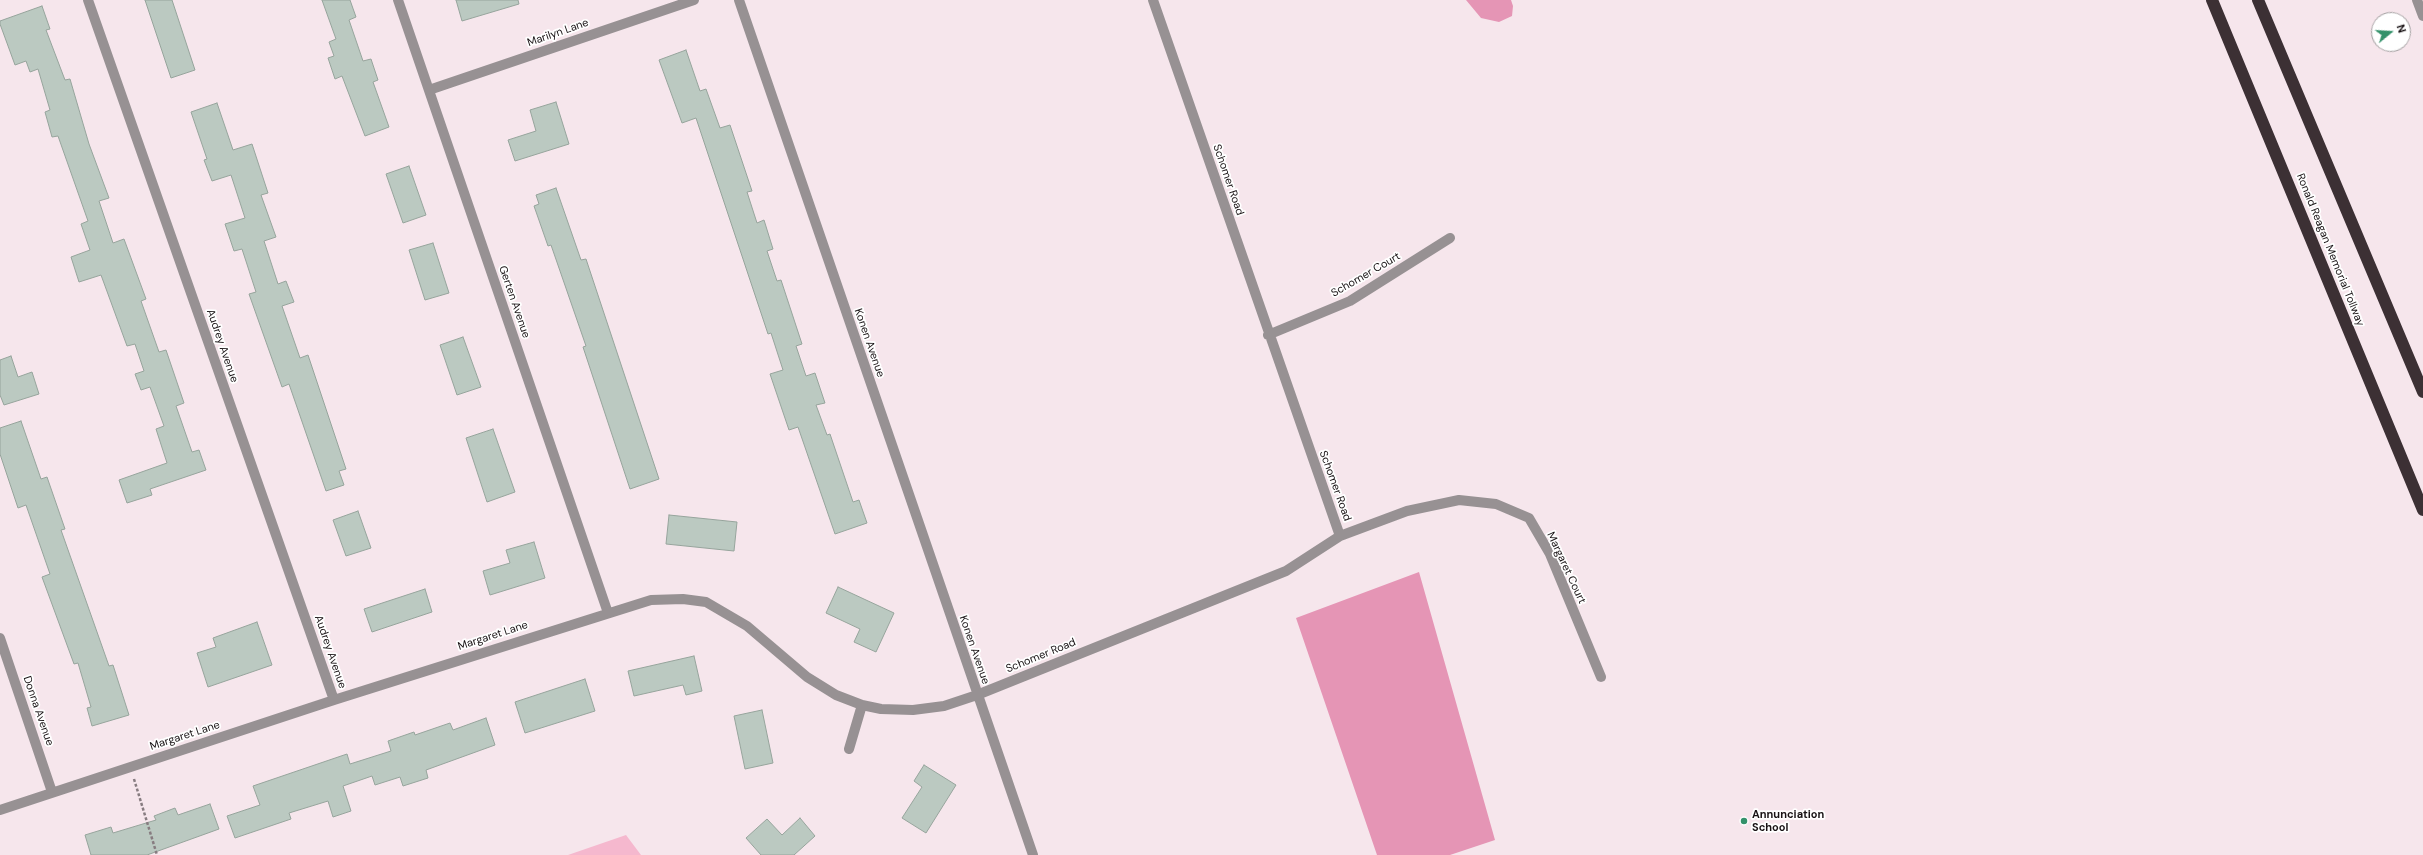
<!DOCTYPE html>
<html>
<head>
<meta charset="utf-8">
<style>
  body { margin:0 }
  #map { position:relative; width:2423px; height:855px; overflow:hidden; background:#f6e6ec; font-family:"DM Sans",sans-serif }
  canvas { display:block }
  .north { position:absolute; left:2371px; top:12px; width:40px; height:40px; box-sizing:border-box; background:#fff; border:1px solid #a3a0a1; border-radius:50%; rotate:72deg; font-size:11px; font-weight:700; line-height:16px; text-align:center; color:#181214 }
  .north::after { content:''; display:block; margin:auto; width:14px; height:18px; background:#33916a; clip-path:polygon(50% 0,100% 100%,50% 72%,0 100%) }
</style>
</head>
<body>
<div id="map">
<canvas width="2423" height="855"></canvas>
<div class="north">N</div>
</div>
<script>
const context = document.querySelector('canvas').getContext('2d');
context.lineJoin = 'round';
function paint(path, color) { context.fillStyle = color; context.fill(path, 'evenodd'); }
const shape = rows => new Path2D(rows.map(r => 'M' + r).join(''));
function stroke(path, color, width, dash) { context.strokeStyle = color; context.lineWidth = width; context.lineCap = dash ? 'butt' : 'round'; context.setLineDash(dash || []); context.stroke(path); }
function drawText(font, color, halo, rows, align = 'center') {
  context.font = font + ' "DM Sans",sans-serif'; context.lineWidth = 3.5; context.setLineDash([]); context.textBaseline = 'middle'; context.strokeStyle = halo; context.fillStyle = color; for (const [text, x, y, turn = 0] of rows) {
    context.save(); context.translate(x, y); context.rotate((+turn || 0) * Math.PI / 180); context.textAlign = isNaN(turn) ? turn : align; if (halo) context.strokeText(text, 0, 0); context.fillText(text, 0, 0); context.restore();
  }
}
paint(shape([
  [626,835,641,855,568,855]
]), '#f5b8ce');
paint(shape([
  [1466,0,1511,0,1513,6,1512,16,1499,22,1481,18],
  [1419,572,1495,840,1450,855,1377,855,1296,618]
]), '#e595b5');
const building = shape([
  [145,0,172,0,195,70,171,78,145,0],
  [322,0,350,0,356,17,349,20,363,61,371,59,378,80,373,82,389,127,365,136,342,76,335,79,328,58,334,56,329,42,336,39,322,0],
  [456,0,518,0,519,4,462,21,456,0],
  [42,6,50,29,46,30,65,80,70,79,89,144,109,198,99,201,113,243,124,239,146,299,141,301,159,352,166,350,184,403,176,406,192,452,199,450,206,470,150,489,152,495,127,503,119,480,167,463,156,429,164,426,150,387,141,390,135,374,144,371,135,344,127,346,101,275,79,282,71,257,90,250,81,224,88,221,58,136,52,137,45,112,50,110,38,69,30,72,26,61,15,65,0,24,0,21,42,6],
  [686,50,700,91,706,89,720,128,730,125,752,191,747,192,757,223,764,220,773,249,767,251,777,281,781,280,802,344,796,346,806,376,815,373,825,403,816,405,827,435,830,434,853,502,859,500,867,523,835,534,798,427,789,430,770,374,783,370,771,333,768,334,696,118,682,123,659,60,686,50],
  [556,102,569,144,515,161,508,140,536,131,530,110,556,102],
  [217,103,233,150,252,144,268,193,261,195,276,237,264,241,278,284,286,281,294,302,282,306,300,358,308,355,346,469,339,471,344,485,326,491,289,384,282,387,249,294,256,292,242,249,234,251,225,224,245,218,231,175,212,181,204,160,207,159,191,112,217,103],
  [409,166,426,215,403,223,386,174,409,166],
  [556,188,581,260,586,259,659,479,630,489,583,347,586,346,551,245,548,246,534,206,539,204,536,195,556,188],
  [433,243,449,293,425,300,409,250,433,243],
  [463,337,481,387,457,395,440,345,463,337],
  [11,356,18,377,32,372,39,394,4,405,0,395,0,360,11,356],
  [21,421,41,479,47,477,65,529,61,530,109,666,113,665,129,715,92,726,87,708,91,707,78,663,74,664,42,577,50,574,26,505,18,508,0,454,0,428,21,421],
  [493,429,515,492,487,502,466,438,493,429],
  [358,511,371,548,346,556,333,520,358,511],
  [669,515,737,522,734,551,666,544,669,515],
  [534,542,545,578,490,595,483,571,510,563,506,550,534,542],
  [838,587,894,613,876,652,854,642,860,629,826,613,838,587],
  [425,589,432,612,372,632,364,609,425,589],
  [257,622,272,665,208,687,197,653,216,647,213,638,257,622],
  [694,656,702,691,686,695,683,685,634,696,628,671,694,656],
  [585,679,595,711,525,733,515,702,585,679],
  [762,710,773,763,745,769,734,716,762,710],
  [486,718,495,745,426,770,428,778,403,786,400,777,375,785,372,776,343,786,351,811,333,817,328,801,289,813,291,819,235,838,227,816,260,805,253,786,347,754,350,764,391,751,388,741,414,732,415,735,450,723,453,730,486,718],
  [924,765,956,785,926,833,902,818,922,787,914,781,924,765],
  [210,804,219,829,147,855,91,855,85,835,111,827,113,833,156,820,154,816,175,808,178,815,210,804],
  [800,818,815,836,794,855,761,855,746,838,767,819,782,835,800,818]
]);
paint(building, '#bbc9c1');
stroke(building, '#96a49c', 1);
stroke(shape([
  [134,779,157,855]
]), '#877c80', 2.5, [3, 2]);
stroke(shape([
  [2417,0,2423,16]
]), '#979193', 10);
stroke(shape([
  [88,0,334,700],
  [398,0,608,613],
  [739,0,1033,855],
  [1153,0,1340,536],
  [429,90,694,0],
  [1268,335,1350,301,1450,238],
  [0,638,52,792],
  [849,749,862,705],
  [0,810,334,700,651,600,683,599,706,602,747,626,807,677,836,695,862,705,881,709,913,710,944,706,977,695,1286,571,1340,536,1407,511,1459,500,1496,504,1529,518,1550,554,1601,677]
]), '#979193', 10);
stroke(shape([
  [2212,0,2423,510],
  [2258,0,2423,392]
]), '#3c3034', 12);
for (const [x, y, r, color] of [
  [1744,821,4,"#33916a"]
]) { const dot = new Path2D(); dot.arc(x, y, r, 0, 2 * Math.PI); context.fillStyle = color; context.fill(dot); stroke(dot, '#fff', 1.5); }
drawText('11px', '#181214', '#fff', [
  ["Marilyn Lane",558,33,-19],
  ["Schomer Road",1228,180,71],
  ["Ronald Reagan Memorial Tollway",2330,250,68],
  ["Schomer Court",1366,275,-30],
  ["Gerten Avenue",514,302,71],
  ["Konen Avenue",869,343,71],
  ["Audrey Avenue",222,346,71],
  ["Schomer Road",1335,486,70],
  ["Margaret Court",1566,568,65],
  ["Margaret Lane",493,636,-18],
  ["Konen Avenue",974,650,71],
  ["Audrey Avenue",330,652,71],
  ["Schomer Road",1041,656,-22],
  ["Donna Avenue",38,711,71],
  ["Margaret Lane",185,736,-18]
]);
drawText('bold 11px', '#181214', '#fff', [
  ["Annunciation",1752,815],
  ["School",1752,828]
], 'left');
</script>
</body>
</html>
